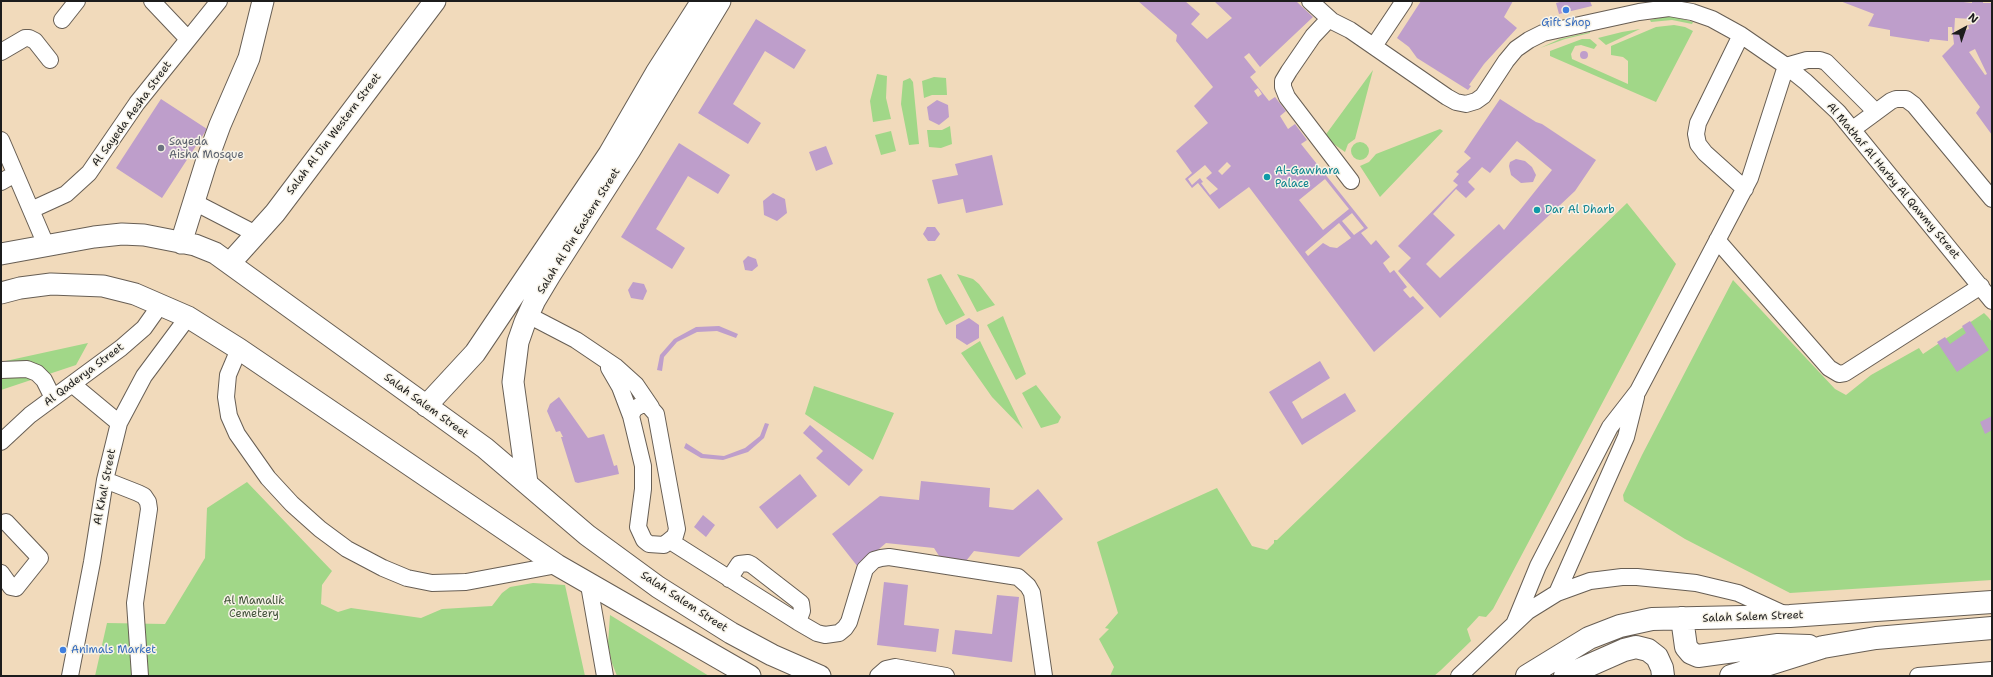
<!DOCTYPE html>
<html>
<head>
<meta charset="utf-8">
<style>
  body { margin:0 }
  #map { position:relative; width:1993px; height:677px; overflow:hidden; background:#f1dabb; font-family:"Shantell Sans",sans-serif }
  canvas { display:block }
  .frame { position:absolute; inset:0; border:2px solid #1c1c1c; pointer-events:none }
  .north { position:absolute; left:1945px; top:8px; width:40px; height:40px; -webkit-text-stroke:3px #f7f3e8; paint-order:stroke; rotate:40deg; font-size:11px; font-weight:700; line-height:16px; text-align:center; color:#1c1c1c }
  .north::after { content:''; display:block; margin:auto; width:14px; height:18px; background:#1c1c1c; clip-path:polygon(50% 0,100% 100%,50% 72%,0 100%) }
</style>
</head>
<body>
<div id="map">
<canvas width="1993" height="677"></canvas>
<div class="frame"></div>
<div class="north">N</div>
</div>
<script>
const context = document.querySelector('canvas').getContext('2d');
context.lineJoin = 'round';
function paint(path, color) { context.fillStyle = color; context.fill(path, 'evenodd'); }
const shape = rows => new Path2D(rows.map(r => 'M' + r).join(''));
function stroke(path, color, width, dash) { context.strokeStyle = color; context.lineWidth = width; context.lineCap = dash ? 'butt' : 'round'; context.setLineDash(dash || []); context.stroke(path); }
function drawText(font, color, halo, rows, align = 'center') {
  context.font = font + ' "Shantell Sans",sans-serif'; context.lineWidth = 3; context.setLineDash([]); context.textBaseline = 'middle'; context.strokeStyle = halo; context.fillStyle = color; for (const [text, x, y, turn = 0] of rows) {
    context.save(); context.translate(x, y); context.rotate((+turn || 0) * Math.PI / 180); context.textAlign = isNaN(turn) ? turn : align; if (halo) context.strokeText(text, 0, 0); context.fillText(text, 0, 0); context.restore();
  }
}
paint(shape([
  [1670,16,1679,18,1693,22,1692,24,1672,20,1651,22,1650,20],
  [1674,25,1685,27,1693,31,1656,102,1550,56,1550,51,1582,39,1590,39,1597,45,1594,49,1581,45,1575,46,1571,54,1572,59,1628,84,1628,61,1623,57,1611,55,1611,46,1656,27],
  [1640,29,1606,45,1598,38,1622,32],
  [1590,32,1590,33,1565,39,1540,48,1560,39],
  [1373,70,1355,139,1348,144,1345,152,1324,137],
  [877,74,887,76,886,98,891,119,873,122,870,101],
  [934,77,946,78,947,95,932,95,924,98,922,81],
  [910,78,913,82,919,144,909,145,901,104,903,81],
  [950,126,952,144,941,148,929,147,927,130,942,130],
  [1440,129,1443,131,1380,197,1360,166,1369,162,1376,154],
  [891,131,896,151,881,155,875,135],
  '1351 151a9 9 0 1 1 18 0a9 9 0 1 1-18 0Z',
  [1627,203,1676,264,1493,609,1486,617,1479,616,1467,629,1471,641,1441,670,1434,676,1110,676,1114,667,1099,639,1109,629,1105,628,1118,613,1097,542,1217,488,1252,546,1267,550,1274,543,1274,540,1277,540],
  [941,274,965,315,946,325,938,310,927,279],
  [957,274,973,279,979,284,995,305,977,312],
  [1733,280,1835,389,1846,395,1871,375,1919,348,1923,354,1984,313,1988,317,1992,322,1992,580,1790,593,1685,539,1624,501,1623,495,1642,455],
  [1003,316,1026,374,1016,380,987,325],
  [980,341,1023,429,992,397,961,353],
  [88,343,76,365,1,390,1,362],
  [1036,385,1061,417,1058,423,1041,428,1022,393],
  [814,386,894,413,873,460,805,414],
  [247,482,332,571,322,585,321,604,338,612,351,608,421,618,442,609,492,606,502,593,510,587,533,583,565,585,585,676,95,676,107,623,165,624,205,558,207,508],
  [610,615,709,676,617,676,612,663,608,644]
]), '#a1d788');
paint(shape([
  [1138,1,1185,1,1200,14,1191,24,1207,39,1232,18,1214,1,1296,1,1313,17,1260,67,1249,53,1244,57,1256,72,1250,77,1269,101,1275,97,1286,111,1280,116,1288,129,1295,124,1307,140,1301,144,1368,228,1361,233,1371,245,1376,240,1390,257,1383,263,1390,273,1394,270,1407,287,1403,290,1410,298,1413,296,1424,308,1374,352,1249,187,1219,209,1198,183,1192,188,1185,179,1192,173,1176,151,1208,123,1194,106,1213,87,1176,41,1177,35],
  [1258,88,1262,94,1258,97,1254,91],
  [1227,162,1231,166,1222,175,1218,171],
  [1205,165,1212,173,1206,178,1218,189,1210,195,1201,183,1203,182,1200,178,1192,185,1188,179],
  [1325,179,1349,209,1323,230,1299,200],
  [1352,213,1364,228,1354,235,1342,221],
  [1339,223,1351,238,1337,248,1330,247,1323,243,1308,256,1305,252],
  [1421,1,1513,1,1504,17,1517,28,1484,64,1469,85,1471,86,1468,90,1417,58,1409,47,1397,38],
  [1564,1,1590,1,1592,6,1559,14,1556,3],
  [1840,1,1955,1,1972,3,1972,1,1983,1,1983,3,1992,3,1992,135,1976,113,1980,107,1942,56,1954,44,1952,27,1948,27,1948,41,1930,39,1929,42,1890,36,1890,30,1868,26,1874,14],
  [1955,18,1972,19,1973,24,1968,25,1969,29,1954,34],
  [1975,49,1987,74,1985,75,1969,52],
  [756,19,806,50,794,69,765,51,733,104,761,123,748,144,698,113],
  '1580 55a4 4 0 1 1 8 0a4 4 0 1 1-8 0Z',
  [161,99,207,129,162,198,116,168],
  [1500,99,1536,122,1542,124,1596,160,1575,191,1440,318,1398,271,1411,258,1398,246,1458,185,1453,181,1459,174,1456,172,1471,158,1464,152],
  [1517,141,1552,170,1504,230,1499,224,1440,278,1426,264,1455,235,1433,214,1456,189,1466,198,1475,189,1468,182,1482,167,1490,173],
  [937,100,948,105,949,117,939,125,929,120,927,107],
  [679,143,730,175,718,194,688,176,656,229,685,248,672,269,621,237],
  [826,146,833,164,816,171,809,152],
  [992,155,1003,205,966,213,963,199,938,204,932,180,958,175,955,164],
  [1516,159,1525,161,1532,167,1536,175,1533,182,1521,183,1511,175,1509,166,1510,162],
  [773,193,785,199,787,213,777,221,764,215,763,201],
  [927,227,935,227,940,234,935,241,928,241,923,234],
  [748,256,756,259,758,266,752,271,745,270,743,261],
  [633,282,644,284,647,291,643,300,631,298,628,290],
  [969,318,979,325,979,338,967,345,956,338,956,325],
  [1970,321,1989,350,1957,372,1937,342,1945,337,1950,344,1966,333,1962,326],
  [719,326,738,334,736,338,717,331,697,332,677,342,664,357,662,371,657,370,660,355,674,339,696,327],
  [1320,361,1330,378,1292,402,1302,419,1345,393,1356,411,1302,445,1269,392],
  [559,397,588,438,604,434,614,466,617,465,619,474,578,483,575,482,561,437,563,437,560,431,556,432,547,411,550,404],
  [1992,416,1992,430,1985,434,1980,422],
  [765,423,769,424,764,438,748,452,723,460,701,458,684,448,686,443,703,454,724,456,745,448,760,436],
  [810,425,863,470,849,486,816,458,823,451,803,433],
  [800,474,817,496,777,529,759,507],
  [921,481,990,488,989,507,1013,510,1038,489,1063,519,1019,557,974,551,966,561,941,559,934,548,886,543,858,567,832,534,880,496,919,500],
  [703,515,715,525,706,537,694,527],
  [884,582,908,585,904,625,939,629,936,652,877,645],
  [997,595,1019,597,1012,662,952,654,955,630,992,634]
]), '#be9ecb');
const minor = shape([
  [152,1,188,39],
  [1310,1,1332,21,1350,30,1447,97,1456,102,1466,104,1476,101,1483,96,1506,61,1516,49,1529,40,1543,33,1639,12,1669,8,1692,12,1712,19,1741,35,1786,66,1806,82,1838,112,1992,301],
  [1329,19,1313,36,1289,71,1283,81,1283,87,1287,97,1351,181],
  [62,20,77,1],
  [1741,35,1698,123,1696,134,1698,144,1705,153,1745,189],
  [1374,46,1404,1],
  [1,52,25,38,29,38,35,41,50,60],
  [1853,129,1891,101,1896,99,1906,99,1914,105,1992,199],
  [1,140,46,245],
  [1,182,15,174],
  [194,202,256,234],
  [31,210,66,194,89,173,137,103,219,1],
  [1717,240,1829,368,1839,374,1845,373,1981,286],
  [528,315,576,340,616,367,636,385,651,407],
  [239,349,228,375,226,397,229,416,237,434,268,478,292,504,320,529,347,549,383,568,407,578,432,583,466,582,557,565],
  [609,368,620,387,631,416],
  [1,370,27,369,37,373,44,380,53,398],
  [72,384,119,423],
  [641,405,648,405,656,414,677,529,675,536,664,545,649,544,644,540,638,527,643,489,643,466,631,416,634,409,641,405],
  [1,442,30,415,121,348,144,328,161,304],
  [105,480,138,493,144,496,148,502,149,509,135,603,140,676],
  [670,541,798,622,817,633,825,635,839,633,845,628,849,622,865,569,874,560,881,558,889,557,1018,577,1028,586,1032,593,1044,676],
  [1,573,11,587,16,588,40,558,6,522],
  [729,579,739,564,748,563,752,565,801,603,802,611,798,622],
  [589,585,605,676],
  [1557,593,1626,437,1636,397],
  [1515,622,1538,566,1610,427,1638,391,1750,178,1786,66,1807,60,1820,60,1826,62,1876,112],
  [70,676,92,562,105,480,119,423,144,376,188,317],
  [878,676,886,669,895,667,946,676],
  [1459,676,1528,611,1557,593,1590,581,1622,577,1637,577,1696,583,1738,593,1786,615],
  [1918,676,1992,670]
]);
const major = shape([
  [181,243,206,163,220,125,249,58,263,1],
  [1,254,94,237,122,234,144,235,195,245,215,253,485,448,587,535,658,587,731,633,772,655,820,676],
  [230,263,275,213,435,1],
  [1,293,20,288,51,284,103,286,135,294,188,317,239,349,557,565,750,676],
  [426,406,475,353,609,154,656,73,702,1],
  [527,483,513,382,518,342,525,322,535,300,550,275,630,150,720,1]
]);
const highway = shape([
  [1682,618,1686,647,1691,653,1698,656,1778,645,1809,646],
  [1527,676,1589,638,1620,626,1652,619,1790,616,1992,602],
  [1565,676,1624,650,1636,647,1648,650,1657,657,1662,668,1663,676],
  [1731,676,1823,647,1876,638,1992,628]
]);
stroke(minor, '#675e54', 18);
stroke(major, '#675e54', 23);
stroke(highway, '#675e54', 24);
stroke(minor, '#fff', 16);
stroke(major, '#fff', 21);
stroke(highway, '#fff', 22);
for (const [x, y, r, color] of [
  [1566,10,4,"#3f7fe0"],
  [161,148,4,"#6b7280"],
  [1267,177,4,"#0f9aa8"],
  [1537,210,4,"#0f9aa8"],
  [63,650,4,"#3f7fe0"]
]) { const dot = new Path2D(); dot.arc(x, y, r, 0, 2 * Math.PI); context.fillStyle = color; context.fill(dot); stroke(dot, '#f7f3e8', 1.5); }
drawText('11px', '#366cbe', '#f7f3e8', [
  ["Gift Shop",1566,23],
  ["Animals Market",71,650,"left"]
]);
drawText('11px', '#1c1c1c', '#f7f3e8', [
  ["Al Sayeda Aesha Street",132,114,-54],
  ["Salah Al Din Western Street",334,134,-53],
  ["Al Mathaf Al Harby Al Qawmy Street",1893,181,50],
  ["Salah Al Din Eastern Street",579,231,-58],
  ["Al Qaderya Street",84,375,-37],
  ["Salah Salem Street",426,406,36],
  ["Al Khal' Street",105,487,-79],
  ["Salah Salem Street",684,602,33],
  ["Salah Salem Street",1753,617,-2]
]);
drawText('11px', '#5b616d', '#f7f3e8', [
  ["Sayeda",169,142],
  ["Aisha Mosque",169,155]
], 'left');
drawText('11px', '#0d838f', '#f7f3e8', [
  ["Al-Gawhara",1275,171],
  ["Palace",1275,184],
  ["Dar Al Dharb",1545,210]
], 'left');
drawText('11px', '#44543c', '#f7f3e8', [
  ["Al Mamalik",254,601],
  ["Cemetery",254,614]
]);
</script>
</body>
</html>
